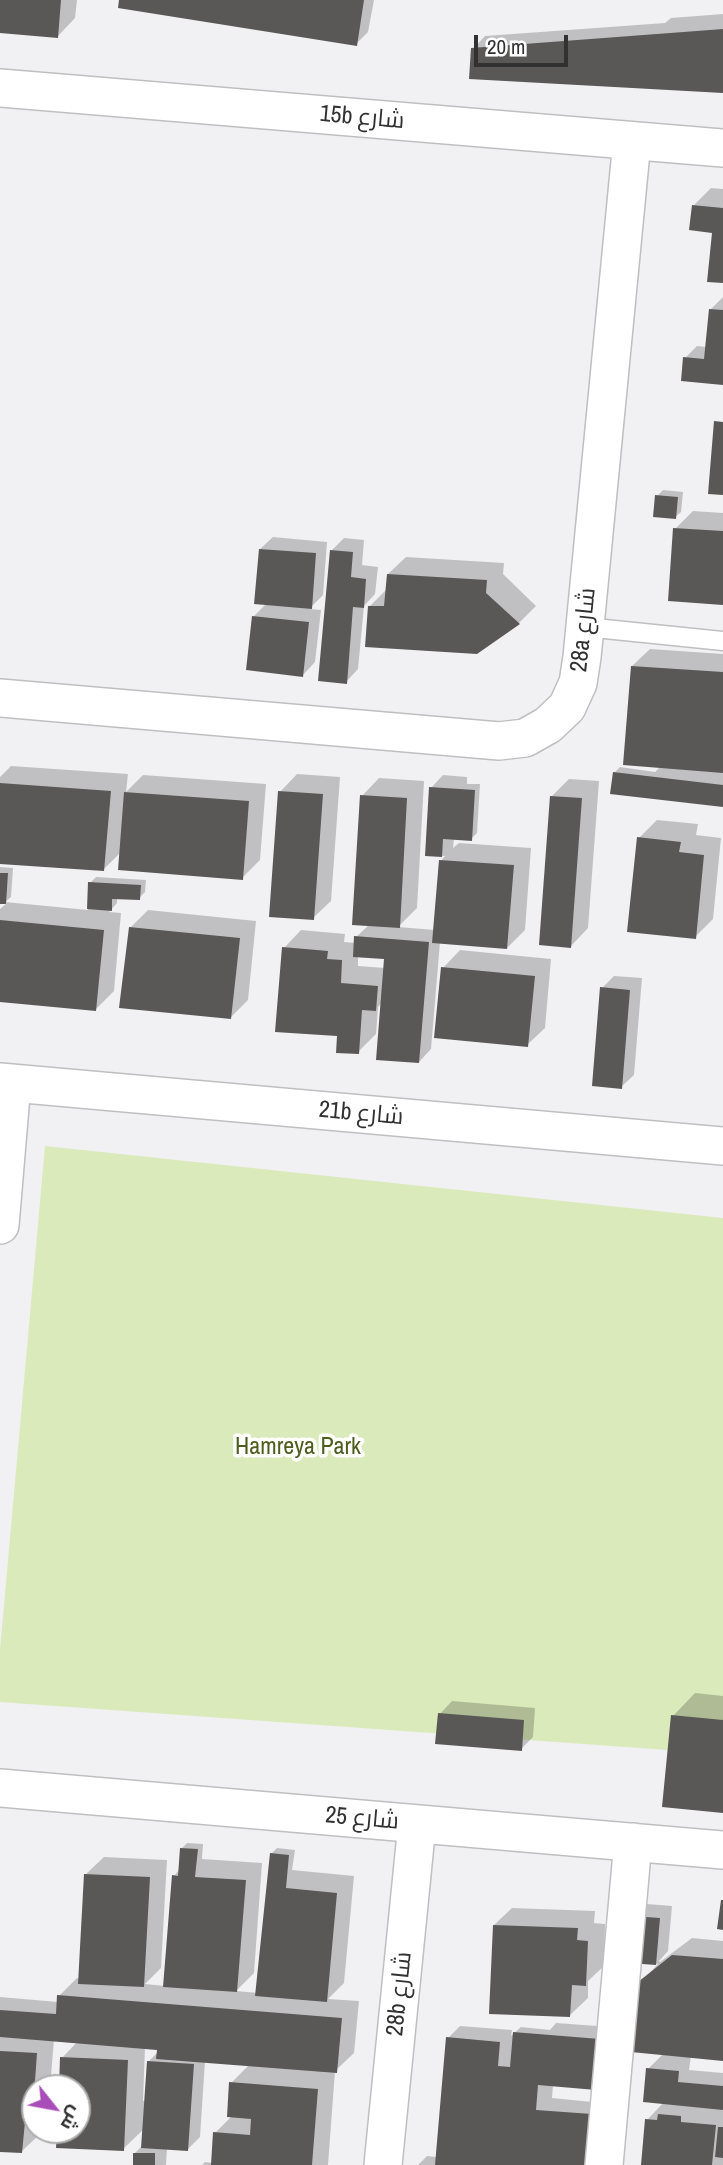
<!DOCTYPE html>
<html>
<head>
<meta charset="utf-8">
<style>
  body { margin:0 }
  #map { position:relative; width:723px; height:2165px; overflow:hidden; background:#f1f1f3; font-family:"Archivo Narrow",Cairo,sans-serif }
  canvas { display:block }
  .north { position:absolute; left:21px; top:2074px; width:70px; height:70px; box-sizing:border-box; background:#fff; border:2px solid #adadad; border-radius:50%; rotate:121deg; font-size:19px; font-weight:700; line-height:28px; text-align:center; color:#313132 }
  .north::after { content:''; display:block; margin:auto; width:24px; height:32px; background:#a94eb9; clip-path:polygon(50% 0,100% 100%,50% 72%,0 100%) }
  .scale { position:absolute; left:474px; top:35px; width:94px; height:32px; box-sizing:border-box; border:4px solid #313132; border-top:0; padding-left:9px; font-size:21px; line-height:24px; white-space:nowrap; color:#313132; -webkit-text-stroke:5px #fff; paint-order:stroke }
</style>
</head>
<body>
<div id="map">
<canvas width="723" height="2165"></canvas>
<div class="north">ش</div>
<div class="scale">20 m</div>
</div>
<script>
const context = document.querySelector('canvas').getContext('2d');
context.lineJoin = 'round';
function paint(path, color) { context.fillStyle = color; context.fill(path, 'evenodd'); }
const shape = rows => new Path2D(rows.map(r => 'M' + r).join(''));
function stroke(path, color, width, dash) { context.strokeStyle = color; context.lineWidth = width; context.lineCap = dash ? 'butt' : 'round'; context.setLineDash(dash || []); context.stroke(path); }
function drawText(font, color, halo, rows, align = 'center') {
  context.font = font + ' "Archivo Narrow",Cairo,sans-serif'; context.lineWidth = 7; context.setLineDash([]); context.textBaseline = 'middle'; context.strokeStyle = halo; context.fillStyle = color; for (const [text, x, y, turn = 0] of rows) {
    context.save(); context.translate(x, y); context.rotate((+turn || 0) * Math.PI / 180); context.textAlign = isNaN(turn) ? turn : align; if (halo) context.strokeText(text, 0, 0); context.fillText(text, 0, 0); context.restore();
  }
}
paint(shape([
  [45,1146,723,1218,723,1754,0,1702,0,1650]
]), '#daeabb');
paint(shape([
  [0,0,77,0,75,18,58,36,0,32],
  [121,0,374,0,368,32,356,44],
  [723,14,723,91,473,49,485,36,665,23,671,18],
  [711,188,723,189,723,282,714,232,694,205],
  [723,297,723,383,685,358,697,346,707,347,710,310],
  [663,490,683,492,681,512,675,517,657,496],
  [693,511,723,513,723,603,675,529],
  [273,537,327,542,323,595,309,609,321,610,315,662,303,675,254,616,267,603,260,549],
  [344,538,364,540,362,565,378,567,375,594,364,606,358,669,346,682,331,551],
  [406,557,504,563,503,574,536,606,519,623,370,606,387,589,388,574],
  [650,649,723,654,723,805,614,773,620,767,655,772,661,766,632,666],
  [11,766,128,774,126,792,143,775,266,784,260,860,242,878,121,852,104,869,0,862,0,777],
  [297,774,340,777,331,901,313,918,280,792],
  [443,775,467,777,467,784,480,784,477,833,471,839,454,838,453,848,459,843,531,848,525,930,507,948,440,942,431,1049,419,1062,383,1002,378,1007,376,1034,358,1052,339,1034,284,948,301,930,345,934,344,942,356,943,356,937,369,925,362,796,379,778,424,781,417,908,398,927,435,930,441,861,445,856,427,855,431,788],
  [358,956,386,958,385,968,358,966],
  [569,779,599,781,588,928,571,946,551,797],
  [657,820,698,824,696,835,721,838,713,919,695,937,639,838],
  [0,867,13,868,11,897,5,902,88,910,90,883,96,877,146,880,145,892,139,898,117,897,117,903,109,912,121,913,114,991,96,1009,0,1000,0,909,7,903,0,902],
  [148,910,256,921,248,1000,230,1018,130,928],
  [460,950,551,959,545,1028,527,1045,443,968],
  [614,976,642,978,634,1075,621,1087,602,988],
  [695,1693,723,1696,723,1811,673,1716],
  [452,1701,535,1708,533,1737,521,1749,440,1714],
  [187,1843,203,1844,202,1859,262,1863,254,1973,236,1991,258,1993,271,1854,277,1848,295,1850,292,1870,354,1876,344,1983,328,1999,359,2001,354,2053,335,2071,328,2165,202,2165,205,2162,213,2163,215,2133,232,2116,231,2083,250,2064,205,2061,200,2137,188,2149,167,2148,166,2165,134,2165,135,2153,143,2145,144,2129,123,2149,59,2130,77,2130,77,2088,61,2088,62,2058,78,2041,54,2039,50,2088,35,2088,35,2130,40,2130,40,2134,22,2151,0,2150,0,1997,58,2002,59,1996,77,1978,80,1979,86,1874,104,1857,167,1860,161,1968,145,1984,165,1986,174,1876,180,1869,181,1849],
  [145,2047,159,2048,158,2052,148,2062,146,2101,143,2101],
  [647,1904,672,1906,668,1951,659,1961,660,1962,692,1938,723,1941,723,2059,691,2056,689,2070,723,2073,723,2165,642,2165,647,2120,664,2102,648,2069,663,2054,640,1983,658,1964,631,1961,634,1916],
  [512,1908,595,1911,594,1923,605,1924,604,1966,588,1981,588,1998,570,2015,494,1925],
  [556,2023,611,2027,553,2085,552,2098,603,2103,598,2165,418,2165,427,2156,437,2157,448,2038,460,2026,512,2030,511,2036,521,2027,550,2030]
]), '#0003');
paint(shape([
  [0,0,61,0,58,38,0,33],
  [119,0,364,0,357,46,118,8],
  [723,29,723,93,469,79,471,48],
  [692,205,723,208,723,283,707,282,712,233,689,230],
  [709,309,723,310,723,385,681,381,683,357,704,359],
  [714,421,723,422,723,495,708,494],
  [655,495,678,497,676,519,653,517],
  [673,528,723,531,723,605,668,601],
  [259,549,316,553,312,609,254,604],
  [330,550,353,552,351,577,366,579,364,608,353,607,347,684,318,681],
  [387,574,487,580,486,593,520,624,477,654,365,647,368,606,384,606],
  [252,616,309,622,303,677,246,670],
  [631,666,723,672,723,773,623,765],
  [613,772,723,785,723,807,610,794],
  [0,783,111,791,104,871,0,864],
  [429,787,475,790,472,841,443,839,442,857,425,856],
  [278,791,323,794,314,920,269,917],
  [124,792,249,801,243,880,118,870],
  [360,795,407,798,400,928,352,925],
  [550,796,582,798,571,948,539,945],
  [637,837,681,842,679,852,704,855,696,939,627,932],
  [439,860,514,865,507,949,432,943],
  [0,873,8,873,6,904,0,904],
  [88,882,141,885,140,900,112,899,112,911,87,909],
  [0,920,104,930,96,1011,0,1002],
  [129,927,240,938,231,1019,119,1008],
  [354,936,429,942,419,1063,376,1060,384,959,353,957],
  [282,947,328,951,327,959,342,960,341,983,378,986,376,1011,362,1010,359,1054,336,1053,337,1036,275,1032],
  [441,967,535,976,528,1047,434,1038],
  [600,987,630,990,622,1089,592,1086],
  [438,1713,524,1720,522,1751,435,1744],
  [671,1715,723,1720,723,1813,662,1807],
  [180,1848,198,1849,195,1877,246,1880,237,1992,163,1987,172,1875,178,1876],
  [270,1853,289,1855,286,1888,337,1893,327,2002,255,1996],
  [84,1874,150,1877,144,1987,78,1984],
  [721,1900,723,1900,723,1930,717,1929],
  [633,1916,660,1918,656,1965,629,1963],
  [493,1925,578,1928,577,1940,588,1941,586,1986,572,1985,570,2017,489,2014],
  [672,1955,723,1959,723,2061,631,2052,638,1982],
  [57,1995,342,2018,337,2073,156,2059,157,2050,0,2037,0,2010,56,2014],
  [513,2032,600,2039,596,2090,538,2085,536,2110,592,2114,587,2165,435,2165,446,2037,500,2042,498,2066,510,2067],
  [0,2051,37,2053,32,2123,25,2122,22,2153,0,2152],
  [60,2057,128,2060,124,2151,56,2148,57,2130,77,2130,77,2088,59,2088],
  [147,2061,194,2064,188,2151,141,2148],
  [646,2068,679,2071,678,2082,723,2086,723,2110,643,2102],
  [229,2082,318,2089,312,2165,211,2165,213,2132,250,2135,251,2119,227,2117],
  [658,2114,681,2116,681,2122,716,2125,712,2165,641,2165,645,2119,657,2120],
  [718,2127,723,2127,723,2158,715,2157],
  [133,2153,155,2153,155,2165,133,2165]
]), '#595856');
const service = shape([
  [585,627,723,641]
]);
const minor = shape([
  [0,88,723,148],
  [0,698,499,741,525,738,548,725,567,707,578,683,582,657,632,141],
  [0,1082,723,1146],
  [0,1225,12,1083],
  [0,1788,723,1850],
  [383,2165,417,1824],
  [604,2165,633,1842]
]);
stroke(service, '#bfbfc1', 21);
stroke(minor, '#bfbfc1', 40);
stroke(service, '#fff', 18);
stroke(minor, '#fff', 37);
drawText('24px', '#313132', '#fff', [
  ["15b شارع",362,118,5],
  ["28a شارع",584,630,-84],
  ["21b شارع",361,1114,5],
  ["شارع 25",362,1819,5],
  ["28b شارع",400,1994,-84]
]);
drawText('24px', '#4d5d1e', '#fff', [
  ["Hamreya Park",298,1448]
]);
</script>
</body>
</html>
